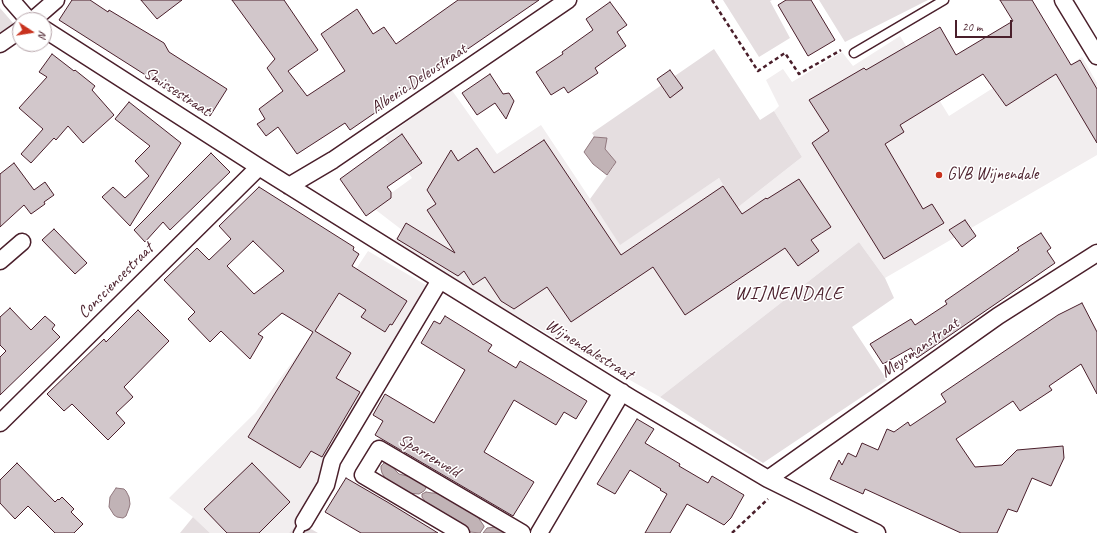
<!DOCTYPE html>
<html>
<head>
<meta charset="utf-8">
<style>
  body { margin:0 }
  #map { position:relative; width:1097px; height:533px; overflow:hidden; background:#fff; font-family:Caveat,sans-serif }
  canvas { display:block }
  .north { position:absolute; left:12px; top:12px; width:40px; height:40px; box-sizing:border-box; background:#fff; border:1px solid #b7a5aa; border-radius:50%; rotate:102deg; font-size:11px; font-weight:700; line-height:16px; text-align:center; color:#4a1f2b }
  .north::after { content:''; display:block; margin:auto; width:14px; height:18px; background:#c8321e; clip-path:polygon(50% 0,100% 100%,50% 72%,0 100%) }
  .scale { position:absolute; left:955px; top:20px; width:57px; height:18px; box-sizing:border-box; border:2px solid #4a1f2b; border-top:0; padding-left:5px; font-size:12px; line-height:14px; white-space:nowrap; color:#4a1f2b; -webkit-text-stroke:3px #fff; paint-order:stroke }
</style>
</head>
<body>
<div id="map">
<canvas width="1097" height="533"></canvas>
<div class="north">N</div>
<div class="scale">20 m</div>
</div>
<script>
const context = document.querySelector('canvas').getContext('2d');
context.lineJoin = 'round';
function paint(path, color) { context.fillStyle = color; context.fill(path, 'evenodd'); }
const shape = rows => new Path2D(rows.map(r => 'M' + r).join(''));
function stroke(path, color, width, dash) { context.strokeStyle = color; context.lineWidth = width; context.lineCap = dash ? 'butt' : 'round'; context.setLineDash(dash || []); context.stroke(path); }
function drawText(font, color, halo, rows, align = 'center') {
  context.font = font + ' Caveat,sans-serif'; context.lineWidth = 3; context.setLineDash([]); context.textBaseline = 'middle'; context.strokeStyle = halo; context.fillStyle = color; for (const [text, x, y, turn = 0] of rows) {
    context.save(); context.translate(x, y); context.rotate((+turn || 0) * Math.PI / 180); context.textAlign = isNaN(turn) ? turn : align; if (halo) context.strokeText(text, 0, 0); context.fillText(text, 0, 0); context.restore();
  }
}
paint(shape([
  [900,36,949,116,993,88,1006,106,1082,57,1097,83,1097,155,885,278,859,242,660,397,506,310,393,242,402,230,372,207,412,178,385,138,451,89,497,154,541,125,620,244,719,178,737,208,802,157,774,111,779,106,766,80,783,69,792,82,842,52,853,66],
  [368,251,436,291,299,522,289,533,210,533,193,517,169,498,255,413,317,328]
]), '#f2eeef');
paint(shape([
  [723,0,772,0,770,1,790,38,759,57],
  [819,0,928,0,845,42],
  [0,8,13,23,0,33],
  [714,49,760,120,774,111,802,157,737,208,719,178,620,245,590,199,614,166,592,133],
  [859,242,885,278,894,298,852,327,887,380,763,463,660,397],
  [193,517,210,533,180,533],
  [299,522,318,533,289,533]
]), '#e5dee0');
const water = shape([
  [594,137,607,138,605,149,616,162,607,175,593,164,584,152,594,137],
  [385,462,392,465,396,471,399,474,415,478,424,483,426,488,424,491,419,494,407,493,387,481,382,473,381,469,381,466,385,462],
  [116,488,124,489,126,491,129,497,130,504,129,508,126,516,123,518,117,517,114,515,109,507,110,497,116,488],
  [426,492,432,493,439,493,448,497,458,505,475,513,484,526,484,527,480,533,470,532,465,529,452,518,439,513,429,507,422,497,422,494,426,492],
  [496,527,509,533,483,533,487,528,496,527]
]);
paint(water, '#c1b3b6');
stroke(water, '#91787e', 1);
const building = shape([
  [72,0,90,0,108,12,109,10,164,43,169,52,227,89,210,116,59,20,72,0],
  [141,0,182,0,157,19,141,0],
  [232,0,284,0,318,50,288,71,307,96,345,71,321,34,357,9,373,34,384,27,396,44,458,0,539,0,350,130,345,123,297,154,278,127,266,136,257,124,265,119,259,109,283,91,267,68,275,59,232,0],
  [786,0,811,0,835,40,808,56,778,5,786,0],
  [1000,0,1032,0,1071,65,1080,60,1097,89,1097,143,1056,74,1006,106,983,74,900,125,904,132,885,144,923,209,932,204,944,223,884,259,812,143,829,131,809,100,864,68,866,70,940,27,956,55,1013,21,1000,0],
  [610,2,627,25,617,32,626,46,595,68,598,73,568,93,564,87,551,95,536,72,563,54,562,52,593,30,586,19,610,2],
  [52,54,74,71,75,70,95,86,92,90,114,115,83,143,68,126,56,140,54,138,31,163,21,154,43,129,19,108,47,77,39,72,52,54],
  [670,70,683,88,670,98,657,79,670,70],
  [490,74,503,94,509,93,514,101,506,119,495,103,477,115,462,93,490,74],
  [129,102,181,143,130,226,102,197,113,187,125,198,149,176,135,161,150,146,115,119,129,102],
  [402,134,422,163,387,187,391,192,391,198,366,216,340,179,402,134],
  [544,140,621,255,723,186,742,214,766,198,767,199,799,179,831,227,811,240,819,251,798,266,785,248,685,315,653,267,571,322,547,287,514,309,501,301,485,277,473,285,464,271,458,276,397,239,406,223,455,253,427,210,436,204,427,190,451,150,458,161,477,148,494,173,544,140],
  [211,153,230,172,170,230,163,222,145,242,134,230,211,153],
  [14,163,34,190,45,182,54,195,44,202,45,204,31,214,24,205,0,227,0,174,14,163],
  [259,187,354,247,353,250,359,254,352,266,407,301,392,325,390,324,385,332,361,317,366,310,339,293,315,331,351,353,336,378,360,392,322,457,311,451,300,468,248,437,313,332,282,313,258,334,263,337,250,359,221,331,210,342,188,319,195,312,164,280,197,248,209,260,231,239,219,226,259,187],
  [253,241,284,271,254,294,227,266,253,241],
  [965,220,976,236,962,247,949,230,965,220],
  [54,229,87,263,75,274,42,240,54,229],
  [1041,233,1051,248,1047,251,1055,263,917,358,911,348,883,364,870,344,911,319,915,325,947,304,945,301,1019,250,1017,248,1041,233],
  [1082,303,1097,332,1097,394,1081,364,1049,386,1052,390,1020,411,1013,401,956,439,975,467,1002,465,1017,450,1063,446,1064,458,1051,486,1032,478,1017,512,1008,509,997,533,961,533,865,489,863,494,830,479,839,460,842,465,848,453,856,457,862,443,878,450,887,429,894,432,908,422,910,426,946,402,941,394,1058,315,1082,303],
  [10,308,31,330,45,316,55,325,52,329,60,337,0,395,0,357,6,351,0,345,0,317,10,308],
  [138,310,169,341,124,387,133,397,116,413,125,423,108,440,72,404,64,411,47,394,104,339,106,342,138,310],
  [445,316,492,345,488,351,516,368,520,361,587,401,576,419,564,412,556,425,514,400,484,452,534,482,513,516,375,435,383,421,373,415,385,394,434,423,465,370,421,343,434,321,440,324,445,316],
  [637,419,654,429,645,443,680,464,679,466,708,483,712,476,744,495,731,518,724,525,687,504,670,533,645,533,667,494,660,490,661,489,630,470,615,494,597,484,637,419],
  [17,463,55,502,58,499,59,500,62,497,74,509,71,512,83,524,74,533,55,533,28,506,15,519,0,503,0,480,17,463],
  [252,463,290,502,259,533,227,533,204,509,252,463],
  [346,478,389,503,438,533,361,533,325,512,346,478]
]);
paint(building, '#d2c7cb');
stroke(building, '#4a1f2b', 1);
const service = shape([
  [854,53,944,0],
  [298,533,304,522]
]);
const minor = shape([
  [11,0,25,16,30,20],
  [1063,0,1097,56],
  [33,20,56,0],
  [44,29,259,167,440,280,631,398,768,479,877,533],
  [0,44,20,30],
  [289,186,333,160,568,0],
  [0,261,22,242],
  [0,423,259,167],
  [768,479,998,316,1097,253],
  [304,522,326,485,332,461,440,280],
  [461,533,363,475,379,449,522,533],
  [539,533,622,392]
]);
stroke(service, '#4a1f2b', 11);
stroke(minor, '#4a1f2b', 19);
stroke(shape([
  [712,0,758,71,785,53,799,74,841,50],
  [732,533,768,499]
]), '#4a1f2b', 2.5, [4, 3]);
stroke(service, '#fff', 8);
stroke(minor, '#fff', 16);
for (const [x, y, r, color] of [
  [939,175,4,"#c8321e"]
]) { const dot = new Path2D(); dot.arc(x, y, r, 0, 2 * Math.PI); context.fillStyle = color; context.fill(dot); stroke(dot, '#fff', 1.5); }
drawText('17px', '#4a1f2b', '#fff', [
  ["Alberic Deleustraat",419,79,-34],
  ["Smissestraat",177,92,33],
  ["Consciencestraat",116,281,-45],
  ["Meysmanstraat",920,348,-35],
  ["Wijnendalestraat",589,350,32],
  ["Sparrenveld",429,456,31]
]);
drawText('17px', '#4a1f2b', '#fff', [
  ["GVB Wijnendale",947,175]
], 'left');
context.letterSpacing = '1px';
drawText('19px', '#4a1f2b', '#fff', [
  ["WIJNENDALE",789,294]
]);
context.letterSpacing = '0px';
</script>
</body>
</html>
